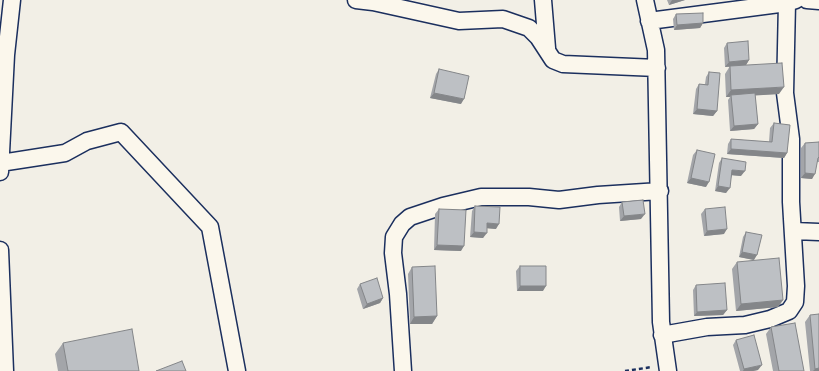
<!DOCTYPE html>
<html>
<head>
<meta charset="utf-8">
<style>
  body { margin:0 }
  canvas { display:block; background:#f2efe6 }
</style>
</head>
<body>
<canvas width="819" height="371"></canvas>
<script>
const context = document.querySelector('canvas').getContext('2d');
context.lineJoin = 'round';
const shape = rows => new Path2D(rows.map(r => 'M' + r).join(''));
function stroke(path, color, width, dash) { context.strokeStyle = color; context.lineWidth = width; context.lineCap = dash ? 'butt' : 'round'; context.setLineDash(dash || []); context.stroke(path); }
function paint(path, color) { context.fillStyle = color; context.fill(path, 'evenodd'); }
const minor = shape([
  [356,0,373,2,459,21,503,19,529,28,538,37,553,60,563,64,657,68],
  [543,0,547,48],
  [645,0,656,50,661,322,668,371],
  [807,0,819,1],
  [649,21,787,3,796,0],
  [0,163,65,153,87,141,121,132,210,227,237,371],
  [0,172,6,55,12,0],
  [794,231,819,232],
  [0,250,5,371],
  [662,335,707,327,745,325,770,319,789,311,795,302,796,286,791,202,791,139,785,93,787,3],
  [403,371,398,294,393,253,394,237,402,224,410,217,443,206,481,197,529,197,559,200,598,195,660,191]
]);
stroke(minor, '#1b2f5e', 19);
stroke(shape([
  [625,371,652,367]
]), '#1b2f5e', 2.5, [4, 3]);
stroke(minor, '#fbf7ec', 16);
paint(shape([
  [667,0,685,0,669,5],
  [676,14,703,23,700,28,674,30,673,19],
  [727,43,749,60,746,65,725,67,724,48],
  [730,66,779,94,755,95,758,124,754,129,730,131,728,100,730,97,726,97,725,74],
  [439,69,461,104,430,98,436,74],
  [709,72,717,111,713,116,693,114,696,89,699,84,705,84,706,77],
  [774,123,787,153,784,158,727,154,728,144,731,139,769,142,770,128],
  [819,142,819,162,817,162,812,179,801,178,801,148,805,143],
  [697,150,706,187,687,183,693,155],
  [722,158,741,176,732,175,726,193,715,191,719,163],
  [622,202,641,219,620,221,619,207],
  [475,206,496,229,487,228,483,238,470,237,472,211],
  [439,209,461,251,434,250,435,214],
  [705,209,724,234,704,236,701,214],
  [746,232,754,260,739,257,743,237],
  [737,262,783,300,778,307,736,311,732,269],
  [520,266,543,291,517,291,516,271],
  [412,267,437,316,432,324,410,324,408,274],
  [360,284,383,298,380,303,363,309,357,289],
  [696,285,727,310,723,315,694,316,693,290],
  [810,315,819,371,810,371,805,322],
  [771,327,804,371,773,371,766,334],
  [736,340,758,370,753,371,740,371,733,345],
  [63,343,139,371,58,371,55,354]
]), '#a3a5a9');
paint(shape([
  [672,0,685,0,669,5],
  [703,23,700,28,674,30,677,25],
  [749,60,746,65,725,67,729,62],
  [784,87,779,94,732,97,731,95,730,97,726,97,731,90],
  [434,93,464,99,461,104,430,98],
  [697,109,717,111,713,116,693,114],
  [758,124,754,129,730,131,734,126],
  [731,149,787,153,784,158,727,154],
  [732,170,745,171,741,176,729,175],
  [805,173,815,174,812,179,801,178],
  [691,178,709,182,706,187,687,183],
  [718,186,730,188,726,193,715,191],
  [645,214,641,219,620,221,624,216],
  [487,223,499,224,496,229,484,228],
  [727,229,724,234,704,236,707,231],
  [474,232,487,233,483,238,470,237],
  [437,245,464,246,461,251,434,250],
  [742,252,757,255,754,260,739,257],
  [520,286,546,286,543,291,517,291],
  [383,298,380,303,363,309,367,304],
  [783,300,778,307,736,311,741,304],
  [727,310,723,315,694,316,697,312],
  [437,316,432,324,410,324,414,317],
  [762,365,758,370,753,371,743,371,744,369],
  [819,368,819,371,813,371,815,369]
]), '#848689');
const building = shape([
  [703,13,703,23,677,25,676,14,703,13],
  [748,41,749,60,729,62,727,43,748,41],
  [782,63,784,87,731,90,730,66,782,63],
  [439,69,469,76,464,99,434,93,439,69],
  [709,72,720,73,717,111,697,109,699,84,708,85,709,72],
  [755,93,758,124,734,126,731,95,755,93],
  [774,123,790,125,787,153,731,149,731,139,772,142,774,123],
  [819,142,819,157,818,158,815,174,805,173,805,143,819,142],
  [697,150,715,154,709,182,691,178,697,150],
  [722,158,746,162,745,171,732,170,730,188,718,186,722,158],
  [643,200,645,214,624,216,622,202,643,200],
  [475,206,500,207,499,224,487,223,487,233,474,232,475,206],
  [725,207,727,229,707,231,705,209,725,207],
  [439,209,466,210,464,246,437,245,439,209],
  [746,232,762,235,757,255,742,252,746,232],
  [779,258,783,300,741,304,737,262,779,258],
  [435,266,437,316,414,317,412,267,435,266],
  [520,266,546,266,546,286,520,286,520,266],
  [377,278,383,298,367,304,360,284,377,278],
  [725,283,727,310,697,312,696,285,725,283],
  [819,314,819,368,815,369,810,315,819,314],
  [795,323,804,371,779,371,771,327,795,323],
  [132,329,139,371,68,371,63,343,132,329],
  [754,335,762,365,744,369,736,340,754,335],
  [182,361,186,371,156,371,182,361]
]);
paint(building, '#bdc0c4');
stroke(building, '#848689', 1);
</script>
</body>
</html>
